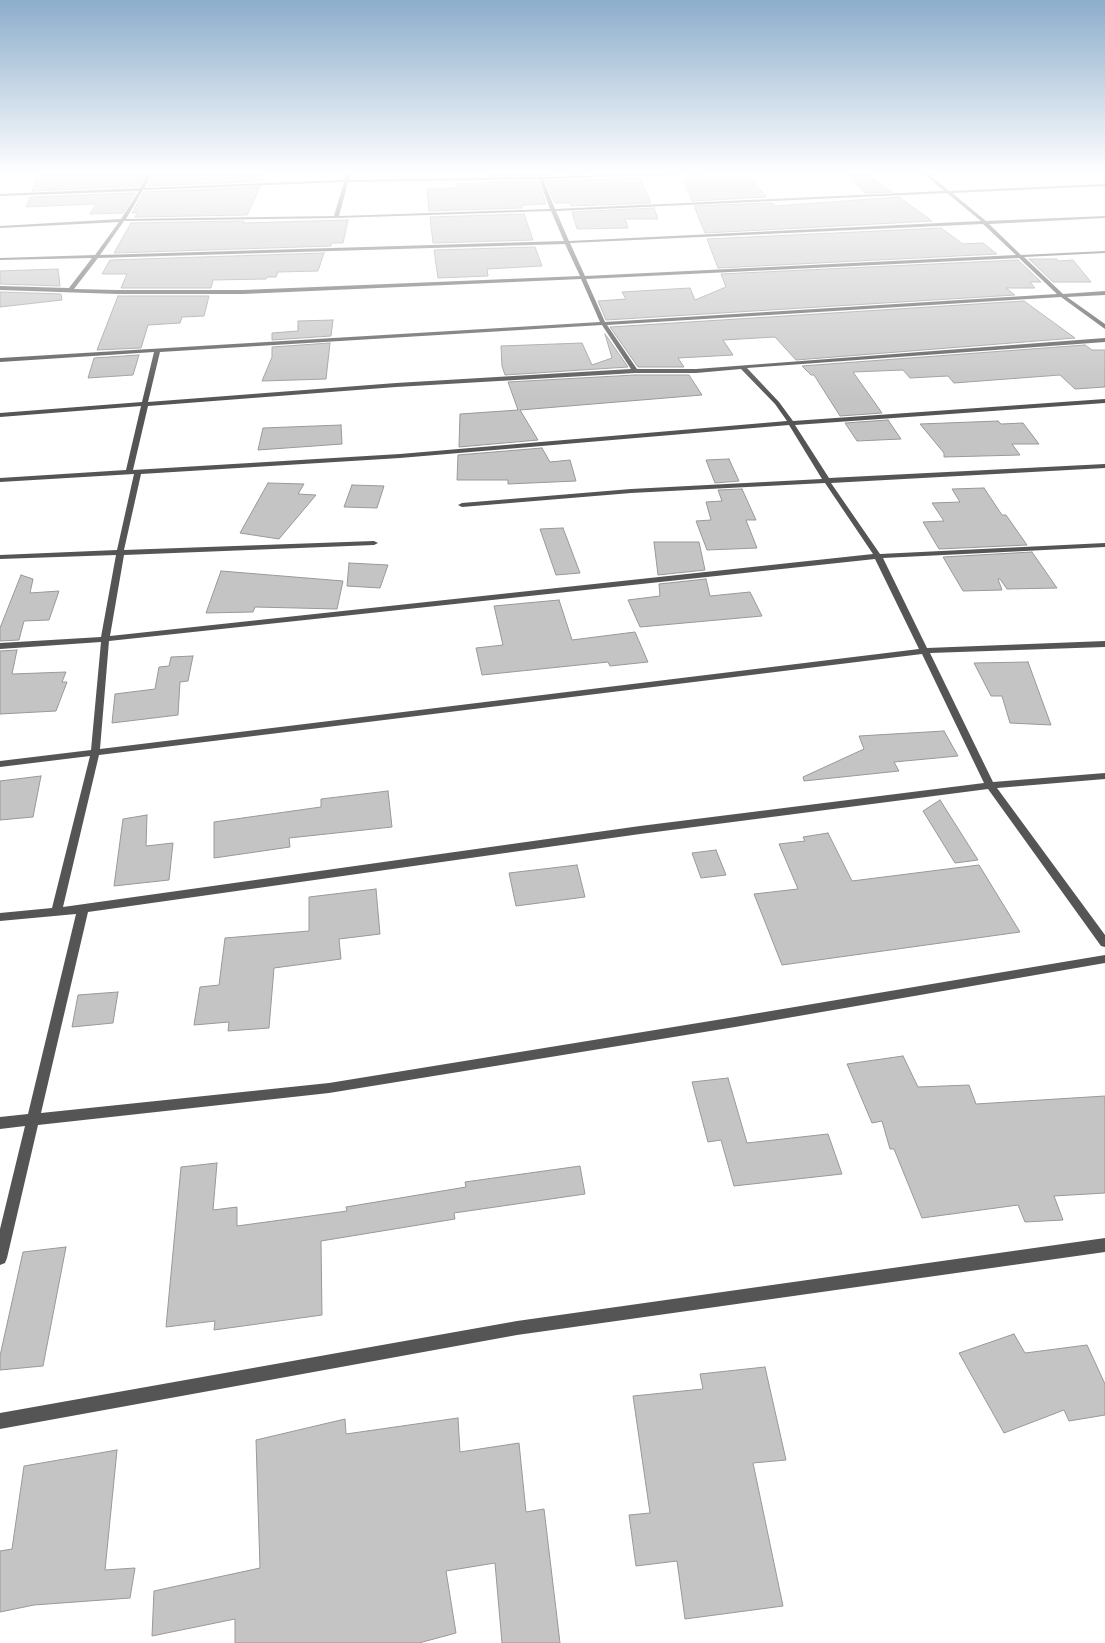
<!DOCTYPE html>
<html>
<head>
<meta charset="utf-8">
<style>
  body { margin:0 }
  canvas { display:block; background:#fff }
</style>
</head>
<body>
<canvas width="1105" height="1643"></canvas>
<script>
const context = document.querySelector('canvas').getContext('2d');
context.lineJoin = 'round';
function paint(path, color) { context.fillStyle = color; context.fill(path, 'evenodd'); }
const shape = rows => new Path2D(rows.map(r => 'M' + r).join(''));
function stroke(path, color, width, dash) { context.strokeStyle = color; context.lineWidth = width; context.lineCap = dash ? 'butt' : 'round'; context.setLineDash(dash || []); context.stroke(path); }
const building = shape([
  [40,171,146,171,139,186,32,191,40,171],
  [154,171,268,171,263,181,148,186,154,171],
  [489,171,534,171,535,175,488,176,489,171],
  [542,171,636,171,637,173,543,175,542,171],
  [845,171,863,171,892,192,865,193,845,171],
  [749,176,767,197,692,201,683,178,749,176],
  [640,178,651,203,571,206,570,203,555,203,546,181,640,178],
  [538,181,546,204,523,205,522,208,429,211,427,189,457,188,457,184,486,184,486,182,538,181],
  [260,187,247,215,135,217,137,213,132,213,144,192,260,187],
  [135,193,123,213,90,214,96,204,26,207,30,197,135,193],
  [899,197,932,221,705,233,694,206,772,203,775,206,899,197],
  [654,208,658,219,625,219,628,228,577,229,572,212,654,208],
  [524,214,533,240,433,243,430,217,524,214],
  [348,220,343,243,331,243,331,246,114,253,131,223,244,221,243,223,348,220],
  [941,228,963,244,983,243,997,254,718,268,707,239,941,228],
  [535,247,542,266,487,269,488,276,438,278,434,250,535,247],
  [324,253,318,271,278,272,276,277,267,277,266,279,213,280,211,288,121,288,127,274,102,274,110,260,324,253],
  [1029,259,1057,259,1058,261,1073,260,1091,282,1053,282,1029,259],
  [1018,260,1041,282,1030,282,1035,288,1006,288,1015,295,606,320,598,301,626,299,622,292,690,288,695,300,726,287,721,274,1018,260],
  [58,269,60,286,0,284,0,271,58,269],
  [0,292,61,294,62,300,0,307,0,292],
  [118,296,209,296,204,316,182,317,180,323,148,325,141,348,97,350,118,296],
  [1024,301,1075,338,796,360,775,337,723,340,733,355,678,358,684,367,638,367,610,327,1024,301],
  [333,320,331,336,272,340,272,333,298,331,298,321,333,320],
  [605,334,628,367,505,375,502,366,501,346,582,343,592,365,612,358,605,334],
  [330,343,326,379,262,381,272,357,272,347,330,343],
  [1085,345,1092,350,1105,350,1105,387,1075,389,1060,375,954,383,948,376,910,378,903,370,853,372,882,413,840,416,814,375,811,375,802,366,1085,345],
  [139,355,133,375,88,378,94,358,139,355],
  [635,375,689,375,702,395,520,410,538,440,459,447,460,414,518,410,508,382,635,375],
  [888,420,901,439,857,441,845,423,888,420],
  [998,421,1001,424,1023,423,1039,444,1012,444,1020,455,944,457,944,453,920,424,998,421],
  [341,425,342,444,258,450,263,428,341,425],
  [542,448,550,462,570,460,576,481,508,484,508,480,457,480,458,455,542,448],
  [729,459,739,481,715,483,706,460,729,459],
  [268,483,304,484,298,494,316,495,279,539,240,533,268,483],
  [352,485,384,486,377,508,344,507,352,485],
  [984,488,1002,515,1006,515,1027,545,939,549,923,522,944,521,932,503,960,502,952,489,984,488],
  [742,489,756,520,746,520,757,548,707,550,696,521,711,520,706,502,722,501,718,490,742,489],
  [563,528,580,573,556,575,540,529,563,528],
  [654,542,699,542,705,570,658,575,654,542],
  [1032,552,1057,588,1007,589,1000,579,998,579,1002,590,963,591,943,557,1032,552],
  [349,563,388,565,380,588,347,586,349,563],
  [221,571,343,581,337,609,255,607,253,612,206,613,221,571],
  [21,575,33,579,30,593,59,591,49,620,24,621,19,640,0,641,0,628,21,575],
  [706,579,710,596,750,592,762,616,640,627,628,600,660,596,659,584,706,579],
  [559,600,572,640,635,632,648,662,610,666,608,662,482,675,476,648,503,645,494,606,559,600],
  [17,650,12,674,66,672,62,682,67,682,56,711,0,714,0,651,17,650],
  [193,656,188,681,180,682,178,715,112,723,115,694,155,689,159,667,169,666,171,657,193,656],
  [1028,662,1051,725,1010,723,1002,696,991,696,974,663,1028,662],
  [944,731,958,756,894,762,899,771,804,781,803,777,864,749,859,736,944,731],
  [41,776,33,817,0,820,0,781,41,776],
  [388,791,392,827,289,838,290,847,214,858,214,822,321,807,321,799,388,791],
  [940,800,978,860,955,863,923,811,940,800],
  [147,815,146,846,173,843,169,880,114,886,123,819,147,815],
  [828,833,852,881,979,865,1020,932,782,965,754,894,798,889,779,844,805,841,803,837,828,833],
  [716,850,726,875,701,878,692,853,716,850],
  [577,865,585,897,516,906,509,873,577,865],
  [376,889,380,934,339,939,341,959,274,968,269,1028,228,1031,229,1022,194,1025,200,987,219,985,225,938,309,931,309,897,376,889],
  [118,992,113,1023,72,1027,78,995,118,992],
  [903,1056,918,1087,969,1085,976,1104,1105,1096,1105,1193,1054,1196,1063,1220,1025,1222,1018,1205,922,1218,894,1149,890,1149,882,1121,872,1123,847,1064,903,1056],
  [728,1078,747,1143,828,1134,842,1174,734,1186,721,1140,708,1142,692,1082,728,1078],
  [217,1163,213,1210,237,1207,237,1226,347,1211,346,1207,466,1187,465,1182,580,1166,585,1194,454,1213,455,1219,321,1241,322,1315,214,1330,215,1321,166,1327,181,1167,217,1163],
  [66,1247,43,1366,0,1370,0,1356,23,1252,66,1247],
  [1014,1334,1025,1353,1087,1345,1105,1384,1105,1415,1069,1421,1064,1410,1004,1433,959,1353,1014,1334],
  [765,1367,786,1460,753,1463,783,1606,685,1619,677,1561,636,1566,629,1515,650,1513,633,1396,703,1389,700,1374,765,1367],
  [458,1418,460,1452,519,1443,526,1512,544,1509,560,1643,502,1643,495,1563,446,1571,456,1633,419,1643,235,1643,235,1619,152,1636,154,1591,260,1568,256,1440,345,1419,346,1434,458,1418],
  [117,1450,105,1570,135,1568,130,1598,34,1605,0,1612,0,1551,12,1549,24,1466,117,1450]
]);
paint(building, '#c4c4c4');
stroke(building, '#999', 1);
paint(shape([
  [148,171,152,171,145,188,344,180,347,171,351,171,349,180,538,177,536,171,540,171,542,177,778,171,543,179,555,209,944,191,921,171,925,171,949,191,1105,184,1105,186,952,193,986,221,1105,216,1105,218,989,224,1021,255,1105,251,1105,253,1024,257,1063,294,1105,291,1105,295,1067,297,1105,324,1105,329,1061,297,607,325,637,369,696,369,1105,338,1105,342,747,368,779,402,793,421,1105,399,1105,403,795,425,829,478,1105,464,1105,468,831,483,880,554,1105,543,1105,547,883,558,927,648,1105,641,1105,647,930,653,993,782,1105,773,1105,779,997,788,1105,935,1105,947,1101,946,988,789,640,834,88,912,41,1113,329,1083,735,1017,1105,955,1105,963,735,1027,329,1093,38,1125,7,1258,5,1263,0,1265,0,1229,25,1126,0,1129,0,1117,28,1114,76,914,0,921,0,913,52,908,90,756,0,767,0,761,91,750,101,642,0,649,0,643,101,637,116,555,0,559,0,555,117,550,134,474,0,482,0,478,126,470,141,406,0,417,0,413,142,402,154,352,0,362,0,358,600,322,581,279,243,294,118,294,0,290,0,286,69,288,92,258,0,260,0,258,95,255,119,222,0,228,0,226,121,219,139,191,0,196,0,194,140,188,148,171],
  [539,179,550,209,339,216,348,182,539,179],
  [344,182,334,216,126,219,143,190,344,182],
  [947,193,981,221,569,241,556,211,947,193],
  [551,211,564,241,100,255,124,221,336,218,551,211],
  [983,224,1016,255,585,276,570,243,983,224],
  [565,244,580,276,243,290,118,290,74,289,98,258,565,244],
  [1019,258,1057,294,605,322,586,279,1019,258],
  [602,325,631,369,396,383,148,402,160,352,602,325],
  [741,369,775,404,787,421,400,454,133,470,148,406,396,387,635,373,696,373,741,369],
  [789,425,822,479,631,489,462,503,458,505,462,507,631,493,825,483,873,554,110,636,124,555,374,545,378,543,374,541,124,550,141,474,400,458,789,425],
  [875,559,919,649,100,749,109,641,875,559],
  [922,654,984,783,640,826,63,907,99,755,922,654],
  [1105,1238,1105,1252,517,1335,0,1429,0,1413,517,1321,1105,1238]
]), '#555');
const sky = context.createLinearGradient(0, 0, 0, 401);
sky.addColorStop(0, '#8cadcc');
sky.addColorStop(0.43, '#fff');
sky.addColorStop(1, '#ffffff00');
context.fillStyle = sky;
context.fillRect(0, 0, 1105, 401);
</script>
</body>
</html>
